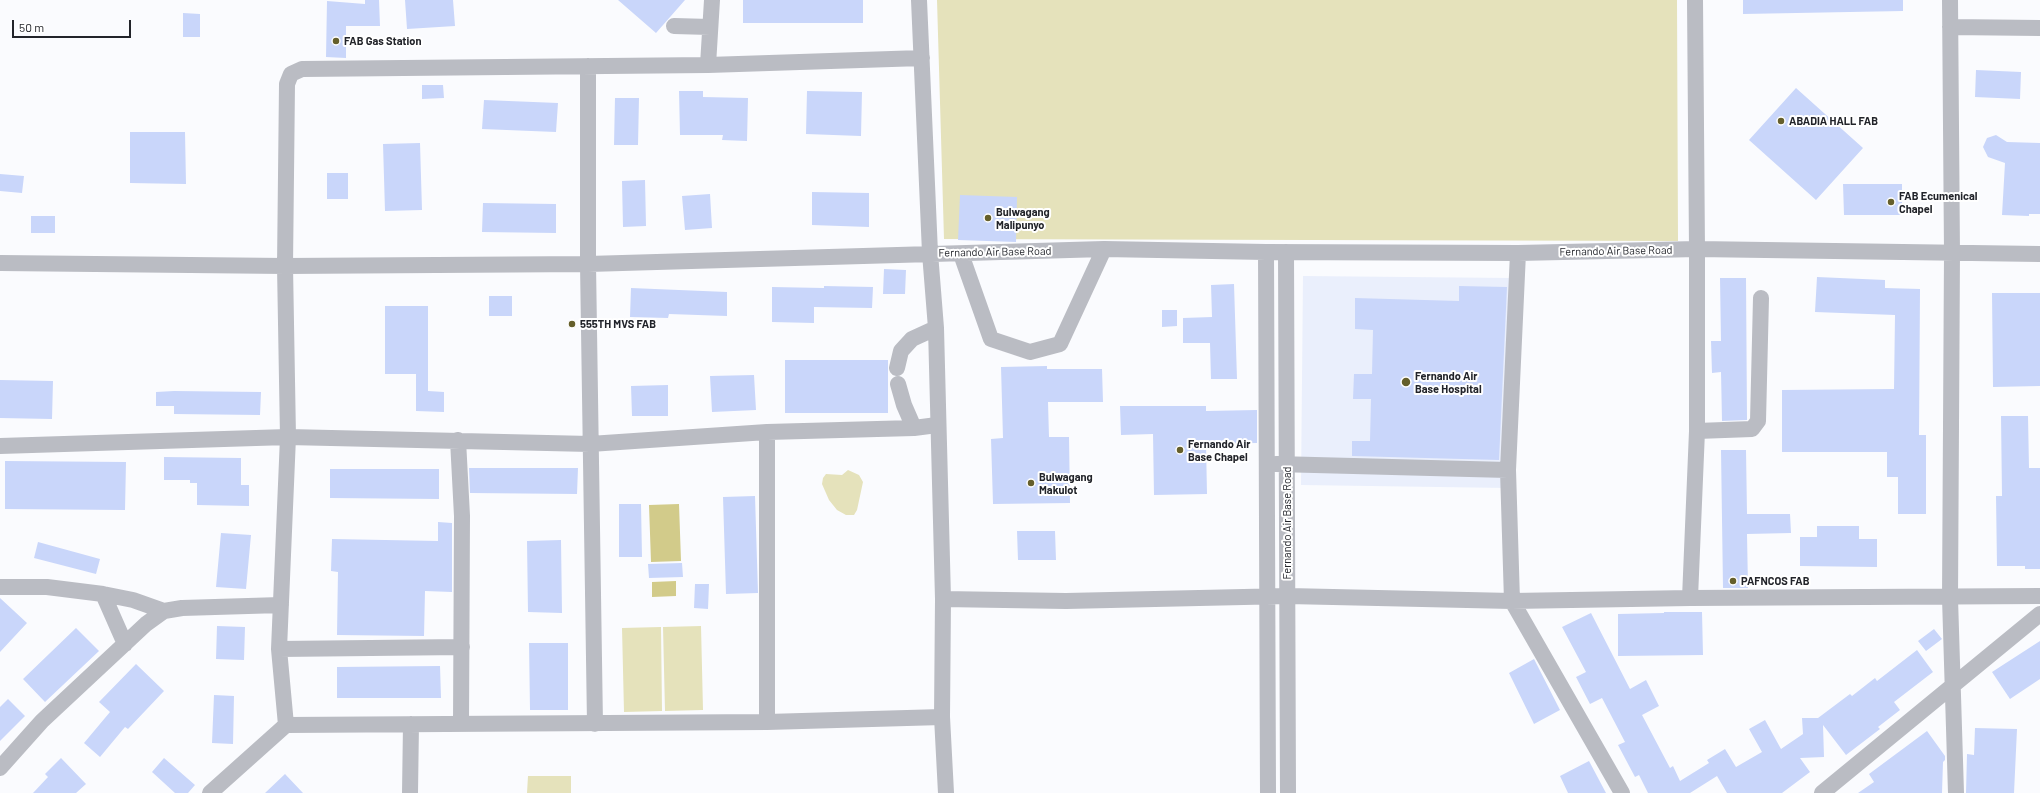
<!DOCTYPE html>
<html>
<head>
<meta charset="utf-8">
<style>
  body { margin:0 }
  #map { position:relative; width:2040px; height:793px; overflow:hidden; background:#fafbfe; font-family:Barlow,sans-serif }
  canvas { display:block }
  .scale { position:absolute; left:12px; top:20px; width:119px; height:18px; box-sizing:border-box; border:2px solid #22242a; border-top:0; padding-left:5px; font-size:12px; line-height:14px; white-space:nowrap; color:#22242a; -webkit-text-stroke:3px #fff; paint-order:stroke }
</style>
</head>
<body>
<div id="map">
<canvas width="2040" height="793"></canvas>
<div class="scale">50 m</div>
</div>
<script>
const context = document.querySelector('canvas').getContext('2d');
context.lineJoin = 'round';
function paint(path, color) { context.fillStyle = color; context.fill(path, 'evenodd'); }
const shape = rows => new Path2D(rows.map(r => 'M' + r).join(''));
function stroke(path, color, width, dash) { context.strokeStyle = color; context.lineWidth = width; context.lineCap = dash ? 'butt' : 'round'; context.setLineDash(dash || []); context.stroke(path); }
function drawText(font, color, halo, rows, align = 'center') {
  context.font = font + ' Barlow,sans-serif'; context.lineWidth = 4; context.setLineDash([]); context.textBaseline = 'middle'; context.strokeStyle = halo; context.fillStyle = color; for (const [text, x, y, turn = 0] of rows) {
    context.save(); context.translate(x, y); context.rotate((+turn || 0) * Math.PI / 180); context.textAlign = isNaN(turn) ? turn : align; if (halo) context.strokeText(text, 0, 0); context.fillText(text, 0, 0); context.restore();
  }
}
paint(shape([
  [1303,276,1511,278,1507,488,1301,485]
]), '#eaeffc');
paint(shape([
  [937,0,1677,0,1678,241,944,239],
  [848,470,859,475,863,482,857,510,854,515,846,515,837,510,829,500,822,484,823,478,826,474,842,475],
  [701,626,703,710,665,711,663,627],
  [661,627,662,711,624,712,622,628],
  [528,776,571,776,571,793,527,793]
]), '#e5e2bb');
paint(shape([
  [679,504,681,561,651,562,649,505],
  [676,581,676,596,652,597,652,582]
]), '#d2cb8a');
paint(shape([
  [365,0,379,0,380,26,346,26,346,58,326,57,327,1,365,4],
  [405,0,453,0,455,26,407,29],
  [618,0,685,0,656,33],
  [743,0,863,0,863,23,743,23],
  [1743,0,1903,0,1903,11,1743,14],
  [183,13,200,14,200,37,183,37],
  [1976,70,2021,72,2020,99,1975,97],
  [422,85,443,85,444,98,422,99],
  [1796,88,1863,148,1816,200,1749,140],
  [679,91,703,91,703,97,748,98,747,141,722,140,723,135,680,135],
  [807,91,862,92,861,136,806,134],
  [615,98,639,98,638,145,614,145],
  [484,100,558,103,556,132,482,129],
  [130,132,185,132,186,184,130,183],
  [1996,135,2007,142,2040,143,2040,214,2029,214,2029,216,2002,215,2005,163,1988,157,1983,147,1987,138],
  [420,143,422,210,385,211,383,144],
  [327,173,348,173,348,199,327,199],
  [0,174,24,176,22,193,0,191],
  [645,180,646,226,623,227,622,181],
  [1843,184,1902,184,1902,215,1844,215],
  [812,192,869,193,869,227,812,225],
  [710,194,712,228,685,230,682,196],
  [960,195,1017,197,1016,242,958,240],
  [483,203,556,204,556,233,482,232],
  [31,216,55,216,55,233,31,233],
  [884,269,906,270,905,294,883,294],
  [1817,277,1885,280,1885,288,1920,289,1919,435,1926,435,1926,514,1898,514,1898,477,1887,477,1887,452,1782,452,1782,390,1894,389,1895,315,1815,312],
  [1720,278,1746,278,1747,420,1722,421,1721,372,1712,373,1711,341,1721,341],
  [1234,284,1237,379,1211,379,1210,343,1183,343,1183,318,1212,317,1211,285],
  [824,286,873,287,872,308,814,307,814,323,772,322,772,287,824,288],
  [1459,286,1507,287,1499,460,1352,456,1352,441,1370,441,1371,399,1353,399,1354,374,1372,374,1373,330,1355,329,1355,298,1459,301],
  [631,288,727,292,727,316,669,314,668,318,630,317],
  [1992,293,2040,293,2040,386,1993,387],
  [489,296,512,296,512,316,489,316],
  [385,306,428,306,428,391,444,392,444,412,416,411,416,374,385,374],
  [1162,310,1177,310,1177,326,1162,327],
  [785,360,888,360,888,413,785,413],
  [1047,366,1047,369,1102,369,1103,402,1048,402,1049,437,1069,437,1070,503,993,504,991,439,1003,438,1001,367],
  [754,375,756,410,712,412,710,376],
  [0,380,53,381,52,419,0,418],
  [668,385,668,416,632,416,631,386],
  [174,391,261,392,260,415,174,414,174,406,156,406,156,392],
  [1120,406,1206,406,1206,411,1257,410,1257,443,1206,444,1207,494,1154,495,1153,434,1121,435],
  [2001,416,2028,416,2029,468,2040,468,2040,569,2025,569,2025,566,1997,566,1996,496,2002,496],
  [1721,450,1746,450,1747,514,1790,514,1791,533,1747,534,1748,588,1723,588],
  [164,457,241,458,241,485,249,485,249,506,197,505,197,483,190,483,190,480,164,480],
  [5,461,126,462,125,510,5,509],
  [469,468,578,468,577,494,470,493],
  [330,469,439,469,439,499,330,498],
  [755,496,758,593,726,594,723,497],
  [619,504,641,504,642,557,619,557],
  [438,522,452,523,452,592,425,591,424,636,337,635,338,572,331,571,332,539,438,541],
  [1817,526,1859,526,1859,539,1877,539,1877,567,1800,566,1800,537,1817,537],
  [1017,531,1055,531,1056,560,1018,560],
  [221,533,251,535,246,589,216,587],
  [561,540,562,613,528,612,527,541],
  [38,542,100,559,96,574,34,558],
  [682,563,683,577,649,578,648,564],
  [695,584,709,584,708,609,694,608],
  [0,598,27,623,0,652],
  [1664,612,1702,612,1703,655,1618,656,1618,614,1664,613],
  [1591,613,1630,689,1646,680,1659,706,1642,715,1670,768,1673,766,1680,781,1709,763,1707,760,1725,749,1736,767,1762,752,1749,729,1765,720,1781,749,1803,734,1802,718,1818,718,1850,694,1852,696,1875,678,1877,681,1917,650,1933,672,1894,702,1900,710,1878,727,1880,729,1846,755,1823,725,1824,757,1800,758,1810,772,1782,793,1727,793,1717,776,1690,793,1648,793,1639,775,1635,777,1618,745,1625,742,1602,698,1590,704,1576,677,1586,672,1562,627],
  [217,626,245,627,244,660,216,659],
  [76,628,99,651,45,702,23,679],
  [1934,629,1942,639,1926,651,1918,641],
  [2040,641,2040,679,2010,699,1992,672],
  [529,643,568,643,568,710,530,710],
  [1534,659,1560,710,1534,724,1509,673],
  [136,664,164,691,128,729,125,727,100,757,84,743,110,712,99,702],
  [440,666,441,698,337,698,337,667],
  [214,695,234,696,233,744,212,743],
  [8,699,25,716,0,741,0,707],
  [1975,728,2017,729,2014,793,1966,793,1967,754,1974,755],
  [1927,731,1945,756,1945,760,1943,762,1942,793,1858,793,1874,782,1869,774],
  [61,758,86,784,76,793,33,793,48,777,45,774],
  [164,758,195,785,188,793,175,793,152,772],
  [1589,761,1606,793,1568,793,1560,776],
  [285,774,303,793,265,793]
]), '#c9d6fa');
stroke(shape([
  [919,0,930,253,936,328,943,599,942,717,946,793],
  [1950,0,1952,253,1950,598,1956,793],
  [674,26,710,27],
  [1950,27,2040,28],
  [708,65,712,0],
  [588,66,588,264,595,724],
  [1266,252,1268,793],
  [1286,252,1288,793],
  [1518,253,1508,470,1512,601,1622,793],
  [961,254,991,339,1030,352,1060,344,1104,249],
  [0,263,285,266,588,264,1104,249,1266,252,1518,253,1697,249,1695,0],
  [897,368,901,351,912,339,936,328],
  [898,384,904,405,914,428],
  [1697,431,1752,429,1758,421,1761,298],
  [767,432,767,722],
  [458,440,462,516,461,723],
  [0,446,288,437,590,444,767,432,914,428,937,425],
  [1276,464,1508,470],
  [0,587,47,587,103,594,133,600,164,611],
  [103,594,125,644],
  [1690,598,1697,431,1697,249,2040,254],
  [943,599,1066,601,1288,596,1512,601,1690,598,2040,596],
  [279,649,462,647],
  [286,725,279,649,288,437,285,266,287,84,291,74,302,69,708,65,922,58],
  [0,768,42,721,146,624,164,611,182,608,281,605],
  [210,793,286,725,767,722,942,717],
  [410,793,411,724],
  [1822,793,2040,614]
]), '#babcc3', 16);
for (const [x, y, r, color] of [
  [336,41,4,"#655f2b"],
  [1781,121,4,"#655f2b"],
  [1891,202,4,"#655f2b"],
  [988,218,4,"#655f2b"],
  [572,324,4,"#655f2b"],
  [1406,382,5,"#655f2b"],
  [1180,450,4,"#655f2b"],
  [1031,483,4,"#655f2b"],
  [1733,581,4,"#655f2b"]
]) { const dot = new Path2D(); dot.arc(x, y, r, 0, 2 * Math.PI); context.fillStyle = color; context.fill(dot); stroke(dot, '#fff', 1.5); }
drawText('bold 11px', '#22242a', '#fff', [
  ["FAB Gas Station",344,41],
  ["ABADIA HALL FAB",1789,121],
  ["FAB Ecumenical",1899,196],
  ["Chapel",1899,209],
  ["Bulwagang",996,212],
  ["Malipunyo",996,225],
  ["555TH MVS FAB",580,324],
  ["Fernando Air",1415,376],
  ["Base Hospital",1415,389],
  ["Fernando Air",1188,444],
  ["Base Chapel",1188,457],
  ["Bulwagang",1039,477],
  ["Makulot",1039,490],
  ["PAFNCOS FAB",1741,581]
], 'left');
drawText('11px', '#22242a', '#fff', [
  ["Fernando Air Base Road",1616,251,-1],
  ["Fernando Air Base Road",995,252,-1],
  ["Fernando Air Base Road",1287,523,-90]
]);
</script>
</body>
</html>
